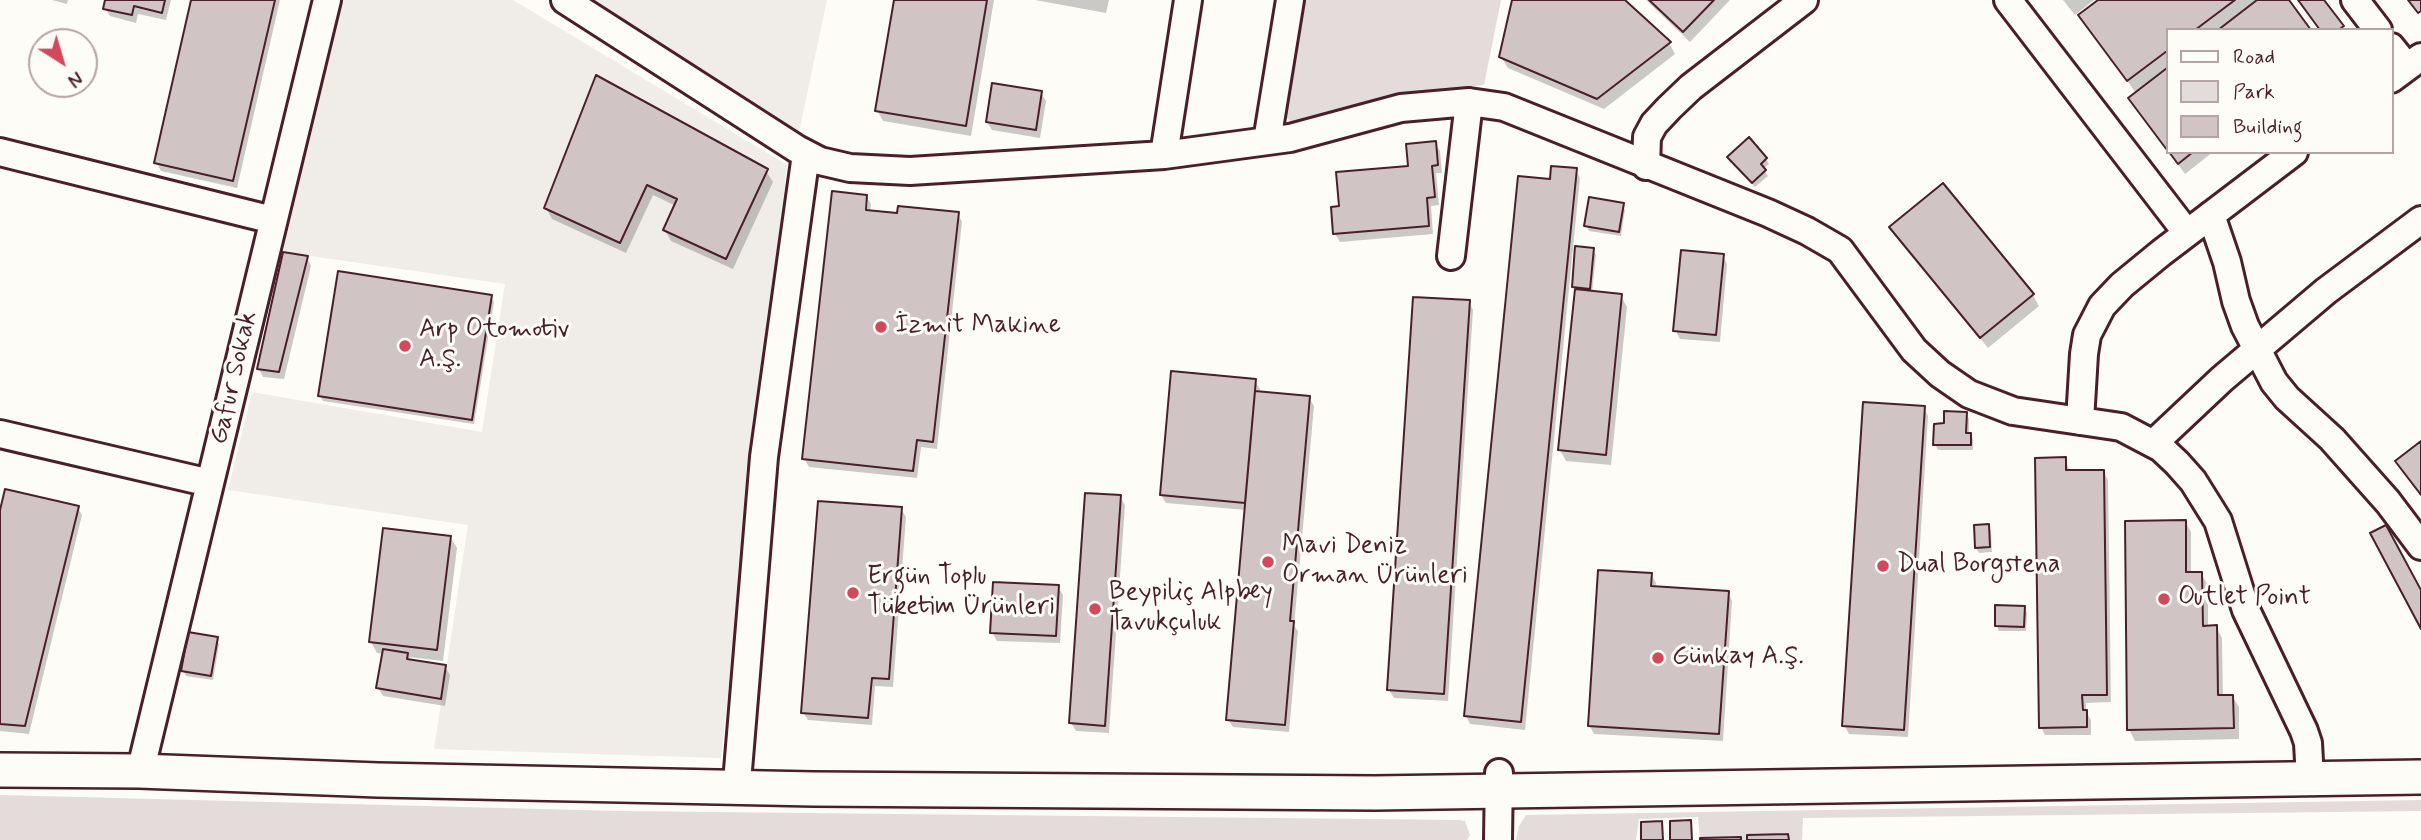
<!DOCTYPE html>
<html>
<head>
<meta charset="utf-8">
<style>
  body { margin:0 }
  #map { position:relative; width:2421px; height:840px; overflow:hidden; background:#fdfcf7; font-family:Mynerve,sans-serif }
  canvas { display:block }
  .legend { position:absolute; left:2166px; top:28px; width:228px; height:126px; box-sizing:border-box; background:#fdfcf7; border:2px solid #b5a4a5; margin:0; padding:9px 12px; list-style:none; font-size:21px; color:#4a1f2b }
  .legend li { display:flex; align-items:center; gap:14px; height:35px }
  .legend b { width:35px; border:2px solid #b5a4a5 }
  .north { position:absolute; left:28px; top:28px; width:70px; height:70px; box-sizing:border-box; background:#fdfcf7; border:2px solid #b5a4a5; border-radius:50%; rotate:143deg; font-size:19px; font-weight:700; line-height:28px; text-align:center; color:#4a1f2b }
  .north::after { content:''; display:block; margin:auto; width:24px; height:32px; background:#d1495b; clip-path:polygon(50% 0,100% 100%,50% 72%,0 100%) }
</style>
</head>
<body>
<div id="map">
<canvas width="2421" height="840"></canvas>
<ul class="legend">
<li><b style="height:9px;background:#fdfcf7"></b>Road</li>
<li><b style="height:19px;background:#e3dcda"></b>Park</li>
<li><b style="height:19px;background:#d0c5c4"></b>Building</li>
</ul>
<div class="north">N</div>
</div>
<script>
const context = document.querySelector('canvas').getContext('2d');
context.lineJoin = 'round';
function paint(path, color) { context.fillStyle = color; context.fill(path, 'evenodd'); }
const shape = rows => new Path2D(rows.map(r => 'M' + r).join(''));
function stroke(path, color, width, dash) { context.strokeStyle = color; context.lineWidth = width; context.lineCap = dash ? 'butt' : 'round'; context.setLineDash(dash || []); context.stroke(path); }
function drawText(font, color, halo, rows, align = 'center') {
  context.font = font + ' Mynerve,sans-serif'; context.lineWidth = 6; context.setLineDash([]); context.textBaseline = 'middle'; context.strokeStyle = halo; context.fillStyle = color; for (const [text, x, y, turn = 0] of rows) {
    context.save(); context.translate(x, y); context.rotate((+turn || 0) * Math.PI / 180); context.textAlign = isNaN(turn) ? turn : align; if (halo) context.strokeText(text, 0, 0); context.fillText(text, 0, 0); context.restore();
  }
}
paint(shape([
  [341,0,513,0,787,165,721,758,434,749,468,525,228,490,252,392,482,432,505,284,283,252],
  [589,0,827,0,799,132]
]), '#f0ece8');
paint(shape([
  [1300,0,1501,0,1484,85,1403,94,1303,124,1292,123,1285,116],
  [0,795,618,811,1459,820,1465,821,1470,835,1467,840,0,840],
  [2421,800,2421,811,1803,818,1802,840,1700,840,1698,817,1639,819,1636,840,1516,840,1519,826,1526,815]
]), '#e3dcda');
paint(shape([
  [52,0,68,0,67,4],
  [107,0,171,0,166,20,138,14,136,23,110,16,105,8],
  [193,0,280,0,237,188,161,171,156,162],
  [895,0,994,0,971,136,883,121,877,110],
  [1035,0,1109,0,1106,13],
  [1513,0,1623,0,1669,43,1675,54,1604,109,1508,68,1501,57],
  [1646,0,1730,0,1690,42],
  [2063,0,2094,0,2075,15],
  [2101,0,2286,0,2309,30,2167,30,2167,150,2137,109,2136,93,2080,16],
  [597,78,766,171,773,182,733,269,671,241,665,230,676,206,653,195,626,253,552,219,546,208],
  [1041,93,1046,101,1040,138,992,130,987,122],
  [1435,143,1440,151,1442,173,1436,173,1439,205,1431,206,1433,234,1340,242,1335,234,1333,209,1340,208,1410,167],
  [2169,152,2213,152,2185,174],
  [1766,159,1769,164,1763,169,1768,176,1755,187,1732,162],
  [1576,170,1580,178,1525,730,1470,724,1466,716],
  [1943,185,2033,295,2039,306,1988,348,1898,238],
  [833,192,866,196,871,204,870,212,898,215,899,207,958,214,962,222,937,449,921,447,917,478,809,467,804,458],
  [865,202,868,202,866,219,863,219],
  [1622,204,1625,210,1621,236,1589,231,1586,225],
  [1593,250,1596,255,1592,293,1621,296,1627,307,1611,465,1566,461,1560,450,1576,292,1573,287],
  [1723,256,1727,264,1720,342,1680,339,1675,330],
  [307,258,311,266,284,379,263,377,259,369],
  [491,297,494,302,474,424,323,401,320,396],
  [1469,302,1473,310,1448,701,1394,698,1389,690],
  [1255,381,1260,389,1259,394,1309,398,1314,406,1294,626,1298,631,1289,732,1233,727,1228,719,1246,510,1166,503,1161,495],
  [1924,408,1928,416,1908,737,1849,734,1844,725],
  [1966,413,1969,419,1969,434,1973,439,1973,450,1938,450,1935,444,1946,425],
  [2065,459,2070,472,2103,471,2108,480,2111,702,2086,703,2086,712,2091,720,2091,735,2045,735,2041,727],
  [1120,497,1125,505,1109,733,1076,731,1071,723],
  [77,507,82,515,29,734,0,731,0,518],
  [901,509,906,517,893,687,875,686,872,725,808,720,803,712],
  [2185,521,2191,532,2191,574,2201,574,2208,585,2208,627,2216,627,2222,638,2223,697,2232,696,2239,707,2239,739,2135,741,2129,729],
  [1988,526,1991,531,1992,552,1979,553,1976,548],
  [450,537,457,548,443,661,409,657,411,662,445,667,450,675,445,706,383,696,378,688,384,654,377,653,371,642],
  [1651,574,1656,583,1655,588,1728,592,1732,601,1723,741,1594,734,1589,725],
  [1058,587,1063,595,1060,643,997,641,992,632],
  [2024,607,2027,613,2026,631,1999,631,1997,626],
  [216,639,219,644,213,680,186,676,183,671]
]), '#0003');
const building = shape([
  [105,0,165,0,162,13,134,6,132,15,103,9,105,0],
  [191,0,275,0,233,181,154,163,191,0],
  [894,0,987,0,966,126,875,111,894,0],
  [1512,0,1625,0,1671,42,1597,99,1499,57,1512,0],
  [1649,0,1714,0,1683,32,1649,0],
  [2098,0,2235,0,2195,30,2167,30,2167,51,2127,81,2078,15,2098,0],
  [2257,0,2289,0,2311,30,2218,30,2257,0],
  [2298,0,2324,0,2344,26,2338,30,2320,30,2298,0],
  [2408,0,2421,0,2421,11,2418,13,2408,0],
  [2167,68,2167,150,2128,98,2167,68],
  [596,75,768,169,726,259,663,230,677,199,647,185,620,243,544,208,596,75],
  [992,83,1042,91,1036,130,986,122,992,83],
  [1749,137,1767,158,1761,164,1766,170,1752,183,1727,157,1749,137],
  [1436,141,1438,165,1432,166,1435,197,1427,198,1429,226,1333,234,1331,207,1339,206,1336,172,1408,166,1406,144,1436,141],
  [2169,152,2193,152,2178,164,2169,152],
  [1551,166,1577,168,1521,722,1464,716,1518,176,1550,179,1551,166],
  [1943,183,2034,294,1980,338,1889,227,1943,183],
  [832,191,867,195,866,210,897,213,898,206,959,212,933,442,917,440,913,471,802,459,832,191],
  [1589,197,1624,203,1619,232,1584,226,1589,197],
  [1575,246,1594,248,1590,289,1572,287,1575,246],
  [1681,250,1724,254,1716,335,1673,331,1681,250],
  [283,252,308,256,279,372,257,369,283,252],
  [338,271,492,295,472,420,318,396,338,271],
  [1575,289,1622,294,1606,455,1558,450,1575,289],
  [1413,297,1470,300,1444,694,1387,690,1413,297],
  [1171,371,1256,379,1245,503,1160,495,1171,371],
  [1255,391,1310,396,1290,621,1294,621,1285,725,1226,720,1255,391],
  [1863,402,1925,406,1904,730,1842,726,1863,402],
  [1944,411,1967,412,1966,433,1971,433,1971,445,1933,445,1934,424,1944,423,1944,411],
  [2421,441,2421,495,2395,461,2421,441],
  [2066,457,2066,470,2104,470,2107,695,2082,695,2083,710,2087,710,2087,727,2039,728,2035,458,2066,457],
  [5,489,79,506,25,726,0,724,0,510,5,489],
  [1085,493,1121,495,1105,726,1069,723,1085,493],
  [818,501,902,507,889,679,872,678,868,718,801,713,818,501],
  [2186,520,2186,572,2202,572,2203,626,2217,625,2218,695,2233,695,2234,728,2127,730,2125,521,2186,520],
  [1989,524,1990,547,1975,548,1974,525,1989,524],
  [2386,525,2421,590,2421,629,2370,533,2386,525],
  [383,528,451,536,437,650,369,642,383,528],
  [1598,570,1652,573,1651,586,1729,591,1719,734,1588,726,1598,570],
  [993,582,1059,585,1056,636,990,633,993,582],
  [1995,605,2025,606,2024,627,1995,626,1995,605],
  [188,632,218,637,211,676,181,671,188,632],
  [383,649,408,653,407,659,446,665,441,699,376,688,383,649],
  [1691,820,1692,840,1670,840,1670,821,1691,820],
  [1662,821,1663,840,1641,840,1641,822,1662,821],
  [1788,834,1789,840,1747,840,1747,835,1788,834],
  [1741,837,1741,840,1700,840,1700,838,1741,837]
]);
paint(building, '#d0c5c4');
stroke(building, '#4a1f2b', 2);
const minor = shape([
  [565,0,797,149,820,161,850,168,910,171,1164,155,1290,138,1401,108,1469,102,1504,107,1768,213,1807,231,1840,250,1914,350,1940,374,1969,394,2013,411,2121,427,2161,448,2177,463,2193,481,2218,521,2246,610,2304,731,2308,743,2310,779],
  [2008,0,2187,233],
  [2355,0,2378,30],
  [2391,47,2407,67],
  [2391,79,2421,57],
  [1267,141,1290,0],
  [0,152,273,220],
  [1164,155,1188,0],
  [1646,166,1647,137,1654,124,1669,108,1691,87,1804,0],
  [2211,215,2227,262,2236,301,2245,326,2274,382,2287,398,2332,439,2388,502,2421,546],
  [1451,256,1469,102],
  [2080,421,2084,354,2087,335,2102,306,2122,285,2161,253,2294,152],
  [0,434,210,483],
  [2154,443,2222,379,2326,291,2421,220],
  [144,756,327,0],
  [738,770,764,457,806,154],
  [1498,840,1499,773]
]);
const major = shape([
  [0,770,139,771,378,780,814,789,1375,793,2421,777]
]);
stroke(minor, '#4a1f2b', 32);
stroke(major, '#4a1f2b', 38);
stroke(minor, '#fdfcf7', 26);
stroke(major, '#fdfcf7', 33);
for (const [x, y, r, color] of [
  [881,327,7,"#d1495b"],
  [405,346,7,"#d1495b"],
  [1268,562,7,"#d1495b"],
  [1883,566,7,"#d1495b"],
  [853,593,7,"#d1495b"],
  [2164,599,7,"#d1495b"],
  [1095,609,7,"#d1495b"],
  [1658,658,7,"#d1495b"]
]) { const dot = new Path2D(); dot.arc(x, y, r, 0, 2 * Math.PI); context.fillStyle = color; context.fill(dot); stroke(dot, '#fdfcf7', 2.5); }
drawText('26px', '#4a1f2b', '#fdfcf7', [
  ["İzmit Makine",895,327],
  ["Arp Otomotiv",419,331],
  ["A.Ş.",419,361],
  ["Mavi Deniz",1282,547],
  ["Orman Ürünleri",1282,577],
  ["Dual Borgstena",1897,566],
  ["Ergün Toplu",867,578],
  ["Tüketim Ürünleri",867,608],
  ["Beypiliç Alpbey",1109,594],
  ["Tavukçuluk",1109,624],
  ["Outlet Point",2178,599],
  ["Günkay A.Ş.",1672,658]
], 'left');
drawText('26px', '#4a1f2b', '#fdfcf7', [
  ["Gafur Sokak",235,378,-77]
]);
</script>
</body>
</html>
